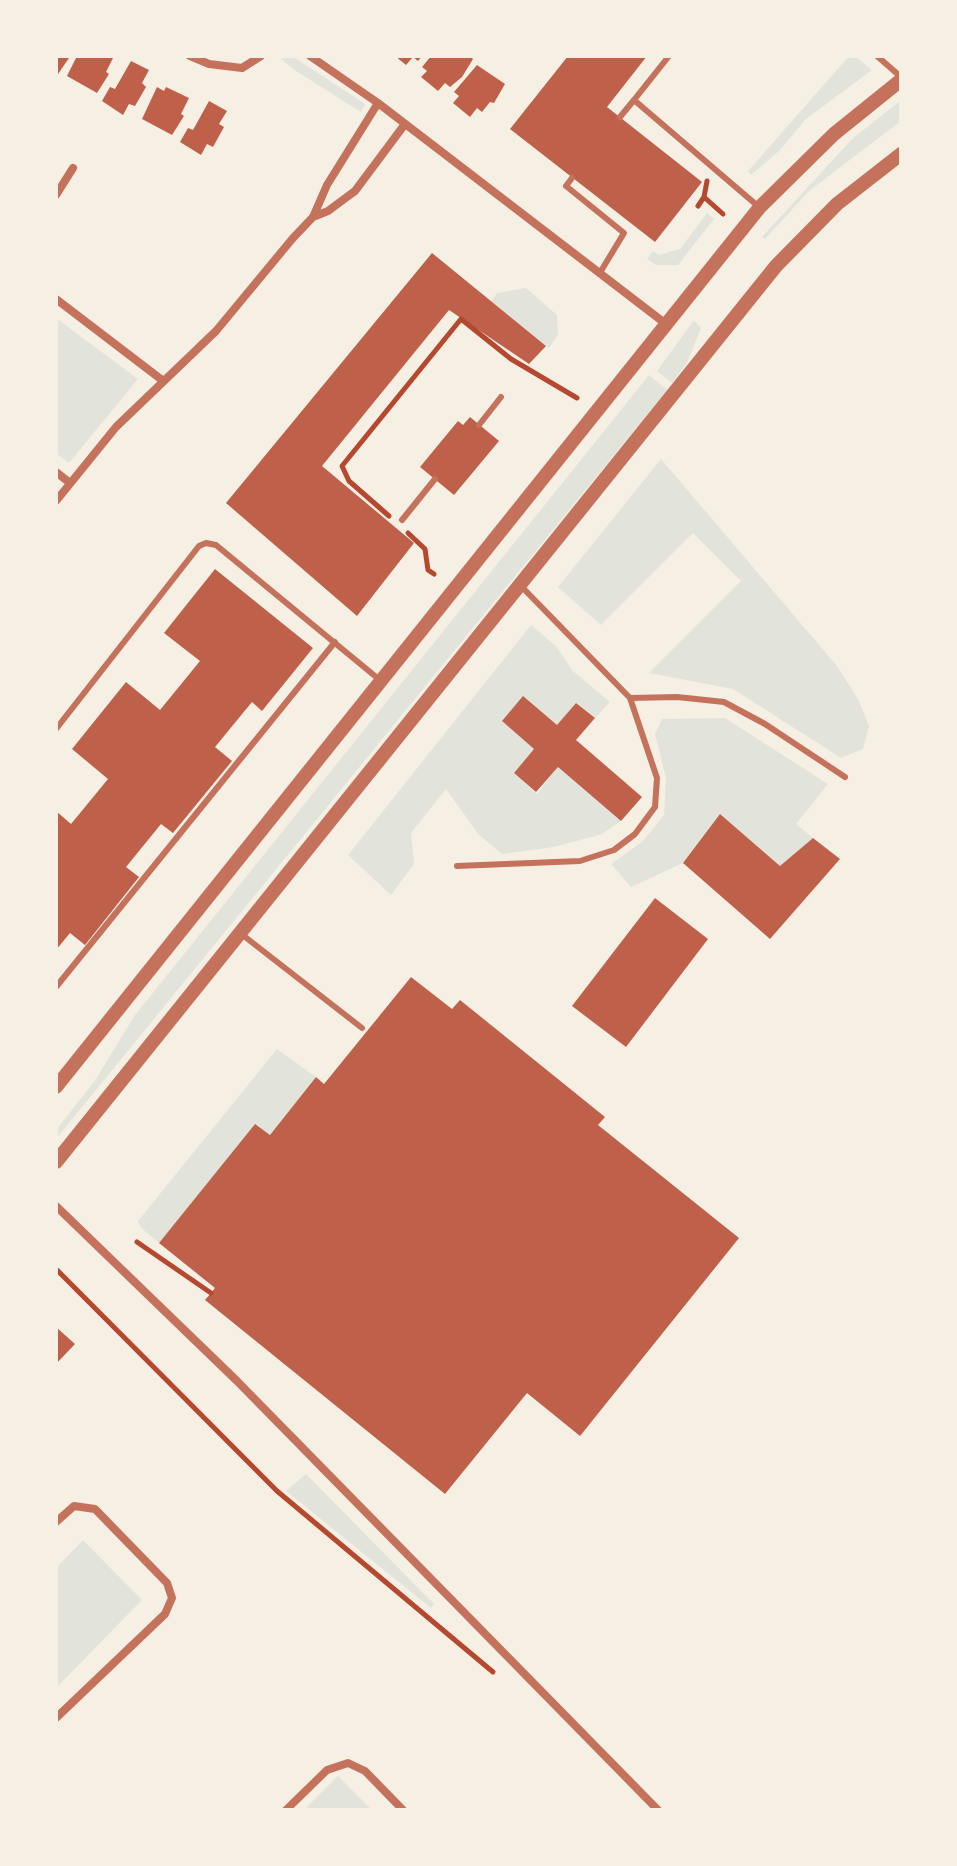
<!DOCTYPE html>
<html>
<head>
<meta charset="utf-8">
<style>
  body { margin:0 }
  #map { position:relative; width:957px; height:1866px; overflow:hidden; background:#f6efe4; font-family:"Varela Round",sans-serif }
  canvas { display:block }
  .frame { position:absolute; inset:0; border:58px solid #f6efe4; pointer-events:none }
</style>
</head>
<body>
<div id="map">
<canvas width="957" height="1866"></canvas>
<div class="frame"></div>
</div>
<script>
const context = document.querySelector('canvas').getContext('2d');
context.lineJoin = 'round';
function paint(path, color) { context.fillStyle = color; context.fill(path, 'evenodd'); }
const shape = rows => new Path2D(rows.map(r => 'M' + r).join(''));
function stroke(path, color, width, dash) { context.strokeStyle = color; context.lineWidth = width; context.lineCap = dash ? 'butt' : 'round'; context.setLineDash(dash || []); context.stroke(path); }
paint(shape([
  [284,56,292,56,365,104,361,112,296,71,281,59],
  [849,56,855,56,872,70,806,119,779,151,751,175,748,171],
  [901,100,901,121,809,191,765,239,762,237,852,139],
  [707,213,714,219,678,265,656,265,647,259,653,251,659,255,680,249],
  [526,288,557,315,558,335,549,348,491,301,497,293],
  [56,318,138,379,69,463,56,453],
  [694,320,701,328,687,363,672,383,657,371],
  [649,375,667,390,56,1139,56,1130,94,1082,135,1015],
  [661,459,837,666,858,699,869,726,863,749,841,758,733,689,649,673,741,581,693,533,601,625,558,587],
  [531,625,556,646,572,670,610,702,595,718,576,703,557,725,523,697,502,721,534,749,514,773,537,794,558,767,621,821,602,834,554,847,502,854,479,835,446,789,411,833,414,864,391,895,348,855],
  [725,718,828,784,796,824,813,838,780,866,720,814,683,863,631,887,611,864,643,841,664,815,666,778,655,734,662,719],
  [277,1049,316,1077,270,1135,255,1124,159,1243,141,1228,138,1221],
  [306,1474,434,1604,431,1608,286,1491],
  [83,1540,142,1600,56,1688,56,1568],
  [338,1776,372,1810,304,1810]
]), '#e2e4dc');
paint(shape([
  [56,56,69,58,56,77],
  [77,56,114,56,106,72,109,74,97,93,67,76],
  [395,56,422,56,418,61,413,57,406,65],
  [431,56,470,56,473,59,462,77,450,87,445,83,438,91,421,77,427,71,422,67],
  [568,56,647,56,607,107,702,182,655,242,510,129],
  [131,61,149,70,142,83,146,87,135,106,129,104,123,115,102,101,110,87,115,89],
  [477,65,505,84,494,103,490,102,482,112,477,108,470,117,453,103,459,96,454,92],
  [157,87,164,91,166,87,189,98,181,114,184,116,172,135,142,119],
  [209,101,227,111,219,124,224,127,213,147,207,144,201,155,180,142,188,128,193,130],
  [432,253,546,346,529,364,449,310,322,466,414,543,357,616,226,503],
  [470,417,499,441,454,495,420,467,458,421,463,425],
  [215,569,313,648,262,711,252,702,215,747,232,761,173,833,161,824,126,867,139,877,85,945,70,933,56,950,56,811,71,824,108,779,72,749,126,682,160,710,200,661,164,633],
  [523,696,557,725,576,703,595,718,576,740,642,797,621,821,558,767,536,792,514,773,534,749,502,721],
  [720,814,780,866,813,838,840,859,770,939,683,863],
  [655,898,708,939,626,1047,572,1006],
  [411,977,452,1009,460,1000,605,1117,598,1125,739,1238,580,1436,527,1393,445,1494,205,1300,215,1288,159,1243,255,1124,270,1135,316,1077,324,1084],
  [56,1327,75,1344,56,1364]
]), '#bf614a');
stroke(shape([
  [704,197,707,181],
  [698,206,704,197,723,214],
  [389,516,349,481,342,466,461,319,511,359,577,398],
  [408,533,425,549,428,570,434,574],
  [137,1242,211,1293],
  [56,1269,277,1491,493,1672]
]), '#b5482f', 5);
stroke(shape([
  [669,56,634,100,759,207],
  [877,56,901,77],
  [620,117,634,100],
  [572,178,566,186,624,233,601,271],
  [479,425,501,397],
  [402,520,435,479],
  [630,698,677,697,724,702,765,724,845,777],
  [56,729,199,546,206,543,216,545,381,681],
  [457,866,580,861,614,850,635,834,655,807,657,778,630,698,521,586],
  [240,933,362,1028],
  [56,987,335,642]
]), '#c5725c', 6);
stroke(shape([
  [190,56,209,64,242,68,261,56],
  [310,56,378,103,666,324],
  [56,195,73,168],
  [313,217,327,185,378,103],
  [56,299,162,380],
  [56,472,70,483],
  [56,501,116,427,216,331,293,238,313,217,328,211,355,191,405,124],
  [56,1206,236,1380,658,1810],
  [56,1522,74,1506,95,1509,167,1583,172,1598,165,1614,56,1718],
  [286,1810,327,1770,348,1763,365,1771,403,1810]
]), '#c5725c', 8);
stroke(shape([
  [56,1087,760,207,834,134,901,80],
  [56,1162,776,266,837,204,901,154]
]), '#c5725c', 14);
</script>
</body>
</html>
